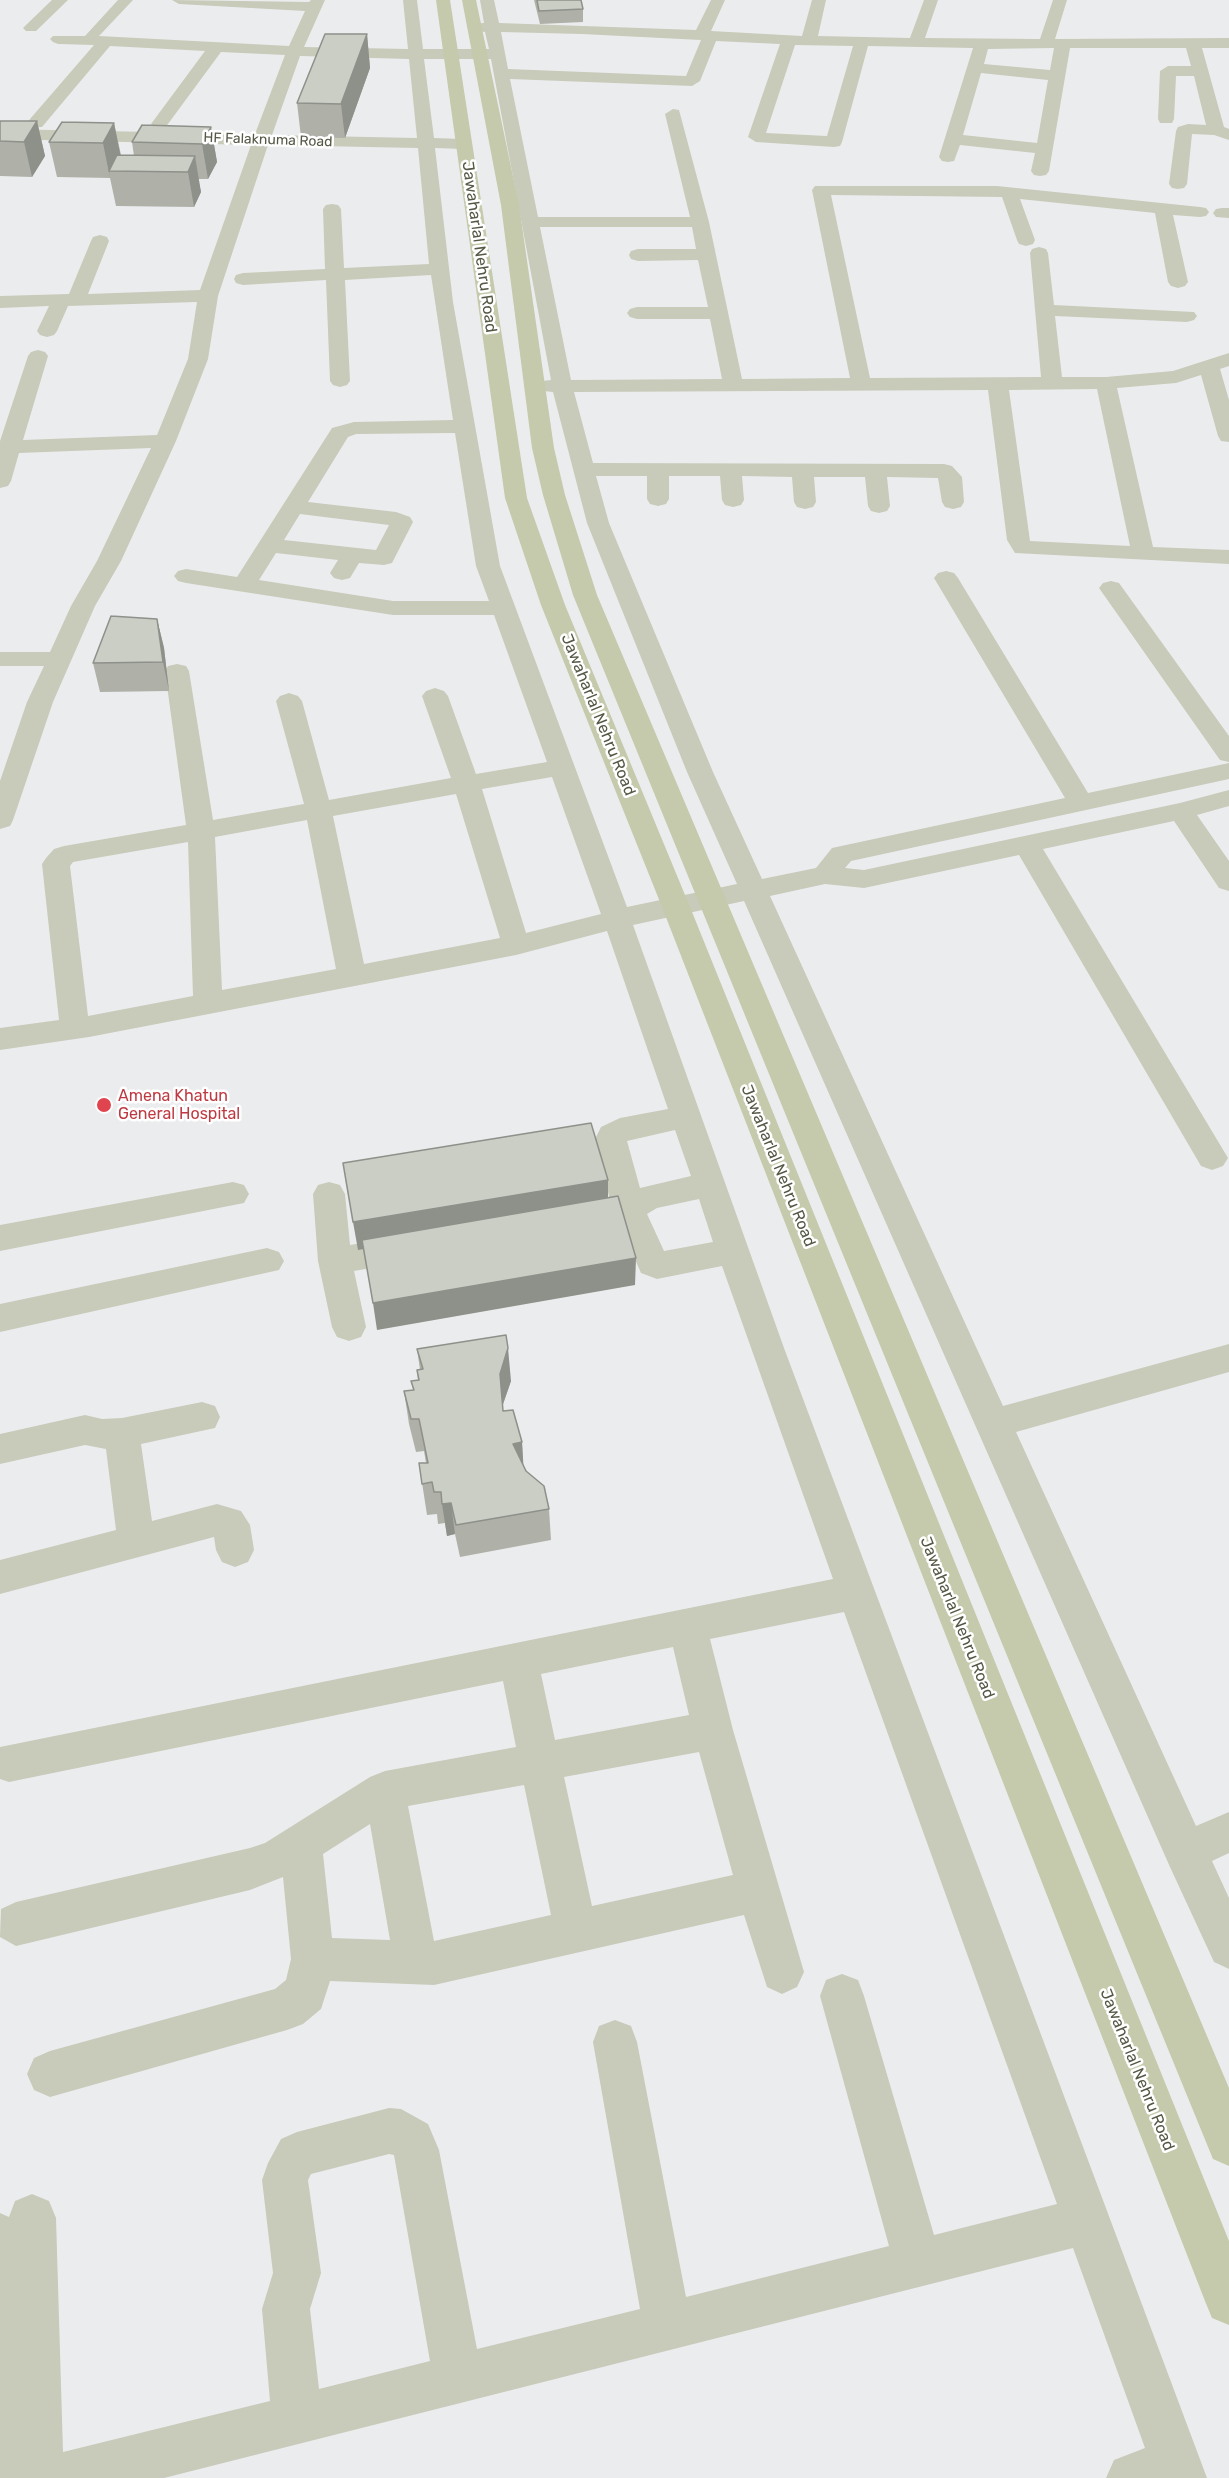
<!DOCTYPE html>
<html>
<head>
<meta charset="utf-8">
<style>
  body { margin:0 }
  canvas { display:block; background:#ebecee }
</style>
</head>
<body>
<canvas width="1229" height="2478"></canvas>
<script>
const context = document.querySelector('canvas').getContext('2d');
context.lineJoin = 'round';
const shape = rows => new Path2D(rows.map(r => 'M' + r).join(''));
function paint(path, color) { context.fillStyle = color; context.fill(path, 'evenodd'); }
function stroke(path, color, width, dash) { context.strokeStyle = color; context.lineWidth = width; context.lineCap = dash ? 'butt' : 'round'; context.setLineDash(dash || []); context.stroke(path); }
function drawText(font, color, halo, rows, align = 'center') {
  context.font = font + ' Rubik,sans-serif'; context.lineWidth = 5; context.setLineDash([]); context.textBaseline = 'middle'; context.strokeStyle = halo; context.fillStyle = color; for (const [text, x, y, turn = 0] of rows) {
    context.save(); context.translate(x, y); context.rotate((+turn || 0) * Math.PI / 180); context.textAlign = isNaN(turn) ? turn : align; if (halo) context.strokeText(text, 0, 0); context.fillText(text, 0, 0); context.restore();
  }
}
paint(shape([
  [52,0,68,0,36,31,26,31,23,28,26,25,52,0],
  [118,0,133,0,99,36,289,46,305,11,179,4,172,0,309,2,311,0,325,0,304,47,408,49,403,0,417,0,423,49,489,49,485,32,470,30,467,27,470,24,484,23,480,0,494,0,499,23,696,30,711,0,725,0,711,31,802,36,812,0,826,0,818,36,910,38,924,0,938,0,925,38,1040,39,1053,0,1067,0,1055,39,1229,38,1229,48,1202,48,1224,127,1229,129,1229,140,1214,135,1192,134,1187,184,1184,188,1178,189,1172,188,1169,184,1176,131,1178,127,1188,124,1206,125,1194,76,1176,76,1174,119,1172,123,1160,123,1158,119,1160,71,1168,66,1191,66,1186,48,1070,48,1049,171,1046,175,1040,176,1034,175,1031,171,1035,153,960,145,954,161,948,162,942,161,939,157,973,48,868,46,842,142,840,146,834,147,756,142,748,137,780,44,716,41,700,81,692,86,510,79,538,217,690,217,665,114,673,109,679,110,709,222,742,379,850,378,812,190,815,186,997,186,1200,207,1206,208,1209,212,1206,216,1200,217,1173,215,1188,282,1185,286,1178,288,1171,286,1168,282,1155,213,1020,199,1035,240,1033,244,1026,246,1019,244,1017,240,1002,197,831,195,870,378,1041,377,1030,253,1032,249,1039,247,1046,249,1048,253,1054,305,1194,312,1197,316,1194,320,1187,322,1055,316,1062,377,1106,377,1173,371,1229,353,1229,366,1220,369,1229,400,1229,442,1221,441,1218,436,1201,375,1176,383,1117,388,1153,547,1229,550,1229,564,1015,553,1007,540,988,390,574,392,593,463,944,464,952,466,962,477,964,502,961,507,953,509,945,507,942,502,938,478,887,477,890,506,887,511,879,513,871,511,868,506,865,477,814,477,816,502,813,507,805,509,797,507,794,502,792,477,742,476,744,500,741,505,733,507,725,505,722,500,720,476,669,476,669,499,666,504,658,506,650,504,647,499,647,476,596,476,609,523,713,772,762,879,816,868,832,848,1065,798,934,578,938,573,946,571,954,573,958,578,1088,793,1229,763,1229,779,851,861,845,868,864,870,1180,803,1229,790,1229,806,1197,815,1229,861,1229,891,1219,888,1174,821,1043,849,1228,1158,1223,1166,1212,1170,1201,1166,1019,855,864,888,825,884,770,896,1003,1406,1229,1344,1229,1372,1016,1432,1196,1826,1229,1812,1229,1853,1212,1861,1229,1898,1229,1969,1214,1962,1170,1867,744,901,633,925,784,1348,1207,2478,1106,2478,1114,2460,1145,2448,1073,2248,164,2478,0,2478,0,2213,9,2217,15,2201,32,2194,49,2201,56,2218,63,2452,270,2401,262,2309,273,2273,262,2180,268,2163,281,2139,297,2132,389,2108,401,2109,428,2124,439,2150,477,2349,640,2309,593,2042,599,2026,615,2020,631,2026,637,2042,686,2297,889,2246,820,1996,826,1980,842,1974,858,1980,864,1996,934,2235,1057,2204,844,1612,710,1639,733,1730,804,1972,797,1987,782,1994,767,1987,744,1915,434,1985,330,1981,321,2009,303,2024,287,2030,50,2097,34,2090,27,2074,34,2058,50,2051,275,1989,286,1980,291,1959,283,1877,250,1890,16,1946,0,1937,1,1909,16,1902,250,1848,265,1843,370,1777,385,1771,516,1747,503,1681,9,1782,0,1779,0,1747,833,1579,722,1266,657,1279,641,1273,619,1223,579,1231,567,1227,563,1218,567,1209,610,1200,595,1139,601,1127,620,1118,668,1109,607,931,516,955,89,1037,0,1050,0,1028,59,1020,42,864,46,858,54,849,64,846,186,825,165,671,168,666,177,664,186,666,189,671,213,820,304,804,276,701,280,696,289,693,298,696,302,701,329,800,451,778,422,696,426,691,435,688,444,691,448,696,476,774,547,762,494,615,393,615,186,583,178,581,174,576,178,571,186,569,237,577,332,428,354,422,453,420,431,275,345,280,350,381,347,385,340,387,333,385,330,381,326,280,243,285,236,283,234,279,236,275,243,273,325,269,323,209,326,205,332,204,338,205,341,209,344,268,429,264,418,148,268,145,218,296,208,359,176,441,121,561,95,606,53,702,13,820,10,826,0,829,0,781,27,702,44,666,0,666,0,652,50,652,71,606,97,561,151,448,19,453,11,481,8,486,0,488,0,441,28,356,31,352,38,350,45,352,48,356,23,440,157,435,188,359,197,302,68,306,57,331,54,335,47,337,40,335,37,331,49,306,0,308,0,296,69,294,91,241,93,237,100,235,107,237,109,241,88,294,200,290,251,145,0,139,0,129,255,134,285,55,221,52,165,128,159,129,151,124,205,51,110,46,42,127,30,127,28,123,30,119,94,45,58,44,53,42,50,39,53,36,85,36,118,0],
  [501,32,582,34,701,40,686,76,508,69,501,32],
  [795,45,853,46,827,136,766,133,795,45],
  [1054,48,1050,70,984,64,988,49,1054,48],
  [300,56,409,59,417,138,272,135,300,56],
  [424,59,491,59,551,380,534,382,531,386,534,390,553,392,587,523,687,772,737,884,627,907,500,566,453,302,435,148,463,149,469,148,471,144,469,140,463,139,434,138,424,59],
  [981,73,1048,80,1037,143,963,135,981,73],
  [540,227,692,227,696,249,638,249,631,251,629,255,631,259,638,261,698,260,708,307,637,307,630,309,627,313,630,317,637,319,710,319,722,379,571,380,540,227],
  [1097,389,1130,546,1030,541,1009,390,1097,389],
  [455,433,476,566,489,601,393,601,259,580,276,553,338,560,330,573,334,578,342,580,350,578,359,563,384,565,392,563,413,522,410,517,396,512,308,502,348,437,356,434,455,433],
  [300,514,389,525,376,550,284,540,300,514],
  [552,777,601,914,526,933,482,789,552,777],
  [456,794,500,938,364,964,333,816,456,794],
  [307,820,336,969,222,990,215,837,307,820],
  [188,842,193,996,88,1016,70,866,73,862,188,842],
  [675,1130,691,1176,640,1188,627,1141,675,1130],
  [699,1199,713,1242,664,1251,647,1214,657,1208,699,1199],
  [673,1647,689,1715,555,1740,541,1674,673,1647],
  [699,1752,733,1875,592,1906,564,1777,699,1752],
  [524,1785,551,1915,434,1941,408,1806,524,1785],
  [370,1824,390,1940,332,1938,323,1854,370,1824],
  [389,2154,394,2155,430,2361,319,2389,310,2309,321,2273,308,2180,311,2174,389,2154],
  [1222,208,1229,208,1229,218,1216,217,1213,213,1216,209,1222,208],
  [1111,581,1119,583,1229,736,1229,762,1220,760,1099,588,1103,583,1111,581],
  [233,1182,244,1185,249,1194,244,1203,0,1251,0,1225,233,1182],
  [329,1182,340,1185,345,1194,350,1245,410,1235,422,1239,427,1248,422,1257,410,1261,354,1271,366,1327,361,1337,349,1341,337,1337,332,1327,318,1261,313,1194,318,1185,329,1182],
  [267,1248,279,1252,284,1261,279,1270,0,1332,0,1304,267,1248],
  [202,1402,215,1406,220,1417,215,1428,141,1444,152,1521,217,1504,241,1511,250,1525,254,1550,248,1562,235,1567,222,1562,216,1550,214,1537,0,1594,0,1560,116,1530,106,1449,85,1445,0,1464,0,1434,85,1415,102,1419,122,1418,202,1402]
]), '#c8cbba');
paint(shape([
  [436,0,450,0,527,498,565,605,690,907,1229,2241,1229,2325,1212,2318,1205,2301,662,907,541,605,505,498,436,0],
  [462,0,476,0,519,205,554,448,565,495,597,595,1229,2088,1229,2166,1213,2159,573,595,543,495,532,448,501,205,462,0]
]), '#c4caab');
paint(shape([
  [534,0,581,0,583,9,583,22,540,24],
  [367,34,370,68,345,138,301,137,297,103],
  [0,121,37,121,45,156,32,177,0,176],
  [114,123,121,155,134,156,132,142,211,127,217,162,208,179,198,179,201,192,194,207,116,206,110,178,57,177,49,142],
  [157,619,164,648,169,691,100,692,93,663],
  [417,1349,511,1381,502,1407,503,1411,522,1442,523,1465,549,1509,551,1540,460,1557,455,1534,447,1536,445,1523,438,1524,437,1514,427,1515,419,1463,426,1463,424,1451,416,1452,409,1424,404,1391,413,1390,411,1381,418,1380,417,1370,420,1370]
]), '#afb1a9');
paint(shape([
  [367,34,370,68,345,138,341,104],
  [37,121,45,156,32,177,24,142],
  [114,123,121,158,109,171,110,178,103,143],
  [211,127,217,162,208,179,202,144],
  [195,156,201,192,194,207,188,172],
  [157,619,164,648,169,691,163,662],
  [608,1180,608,1207,358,1250,353,1222],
  [636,1258,635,1285,377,1330,373,1303],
  [508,1348,511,1381,502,1407,500,1374],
  [522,1442,524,1475,513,1444],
  [451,1503,455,1534,447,1536,442,1504]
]), '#8e908a');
const building = shape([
  [537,0,581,0,583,9,539,11,537,0],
  [325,34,367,34,341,104,297,103,325,34],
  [0,121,37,121,24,142,0,141,0,121],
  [62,122,114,123,103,143,49,142,62,122],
  [142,125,211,127,202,144,132,142,142,125],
  [117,155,195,156,188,172,109,171,117,155],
  [111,616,157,619,163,662,93,663,111,616],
  [591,1123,608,1180,353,1222,343,1163,591,1123],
  [618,1196,636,1258,373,1303,362,1240,618,1196],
  [506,1335,508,1348,500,1374,503,1411,513,1410,522,1442,513,1444,526,1471,544,1486,549,1509,456,1525,451,1503,442,1504,441,1492,434,1492,432,1482,422,1484,419,1463,428,1463,419,1419,411,1419,404,1391,414,1390,411,1381,419,1380,417,1370,423,1369,417,1349,506,1335]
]);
paint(building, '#cbcec5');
stroke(building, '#8e908a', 1.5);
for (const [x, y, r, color] of [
  [104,1105,8,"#e0444e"]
]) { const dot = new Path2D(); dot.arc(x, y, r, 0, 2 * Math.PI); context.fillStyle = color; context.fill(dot); stroke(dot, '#fff', 2); }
drawText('14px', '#545845', '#fff', [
  ["HF Falaknuma Road",268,140,2]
]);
drawText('16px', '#545845', '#fff', [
  ["Jawaharlal Nehru Road",479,247,82],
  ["Jawaharlal Nehru Road",598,715,68],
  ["Jawaharlal Nehru Road",778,1166,68],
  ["Jawaharlal Nehru Road",957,1618,68],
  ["Jawaharlal Nehru Road",1137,2070,68]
]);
drawText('16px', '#be3a42', '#fff', [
  ["Amena Khatun",118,1096],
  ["General Hospital",118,1114]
], 'left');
</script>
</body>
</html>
